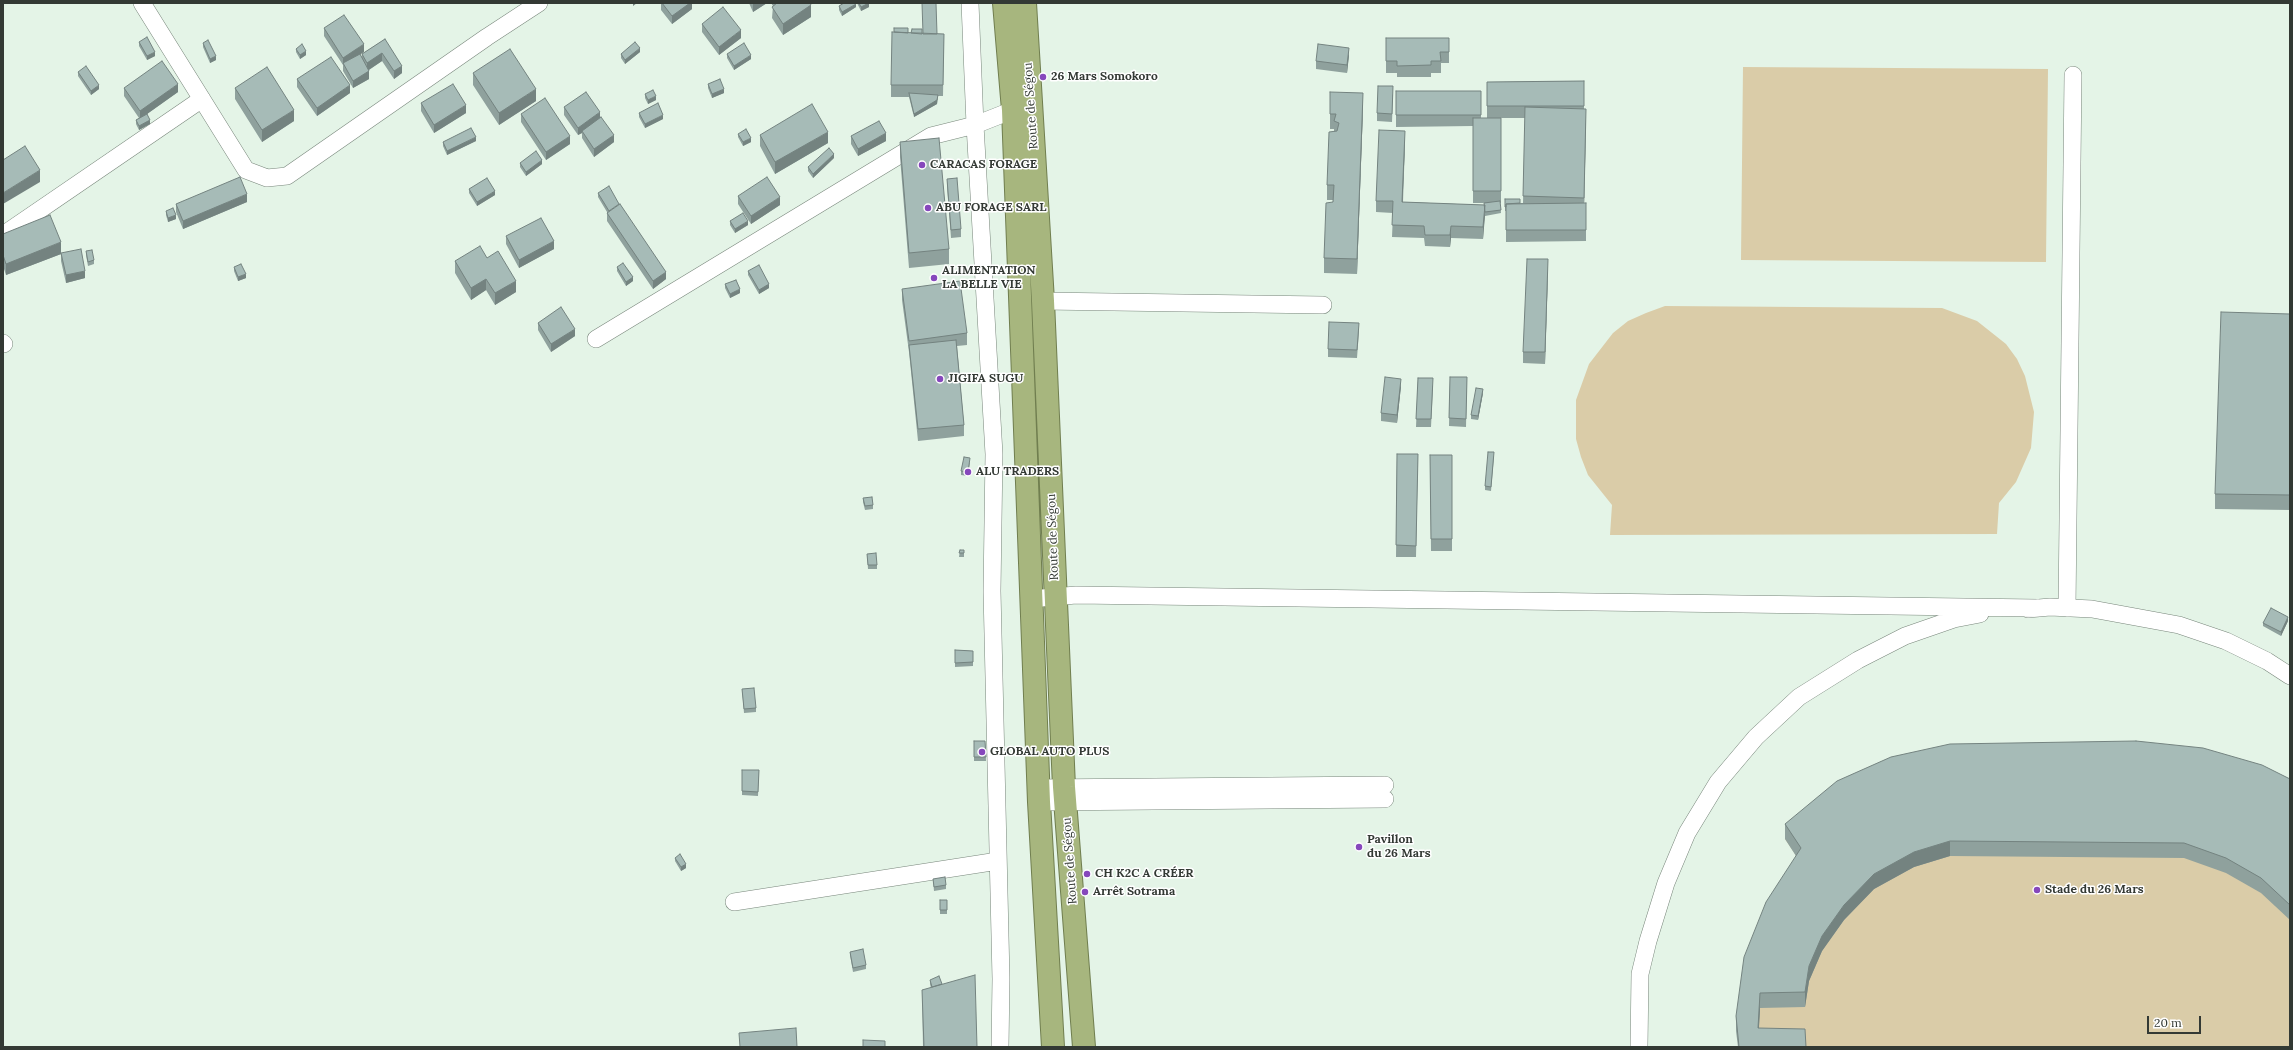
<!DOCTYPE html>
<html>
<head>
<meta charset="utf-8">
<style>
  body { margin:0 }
  #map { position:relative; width:2293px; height:1050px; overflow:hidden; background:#e4f4e7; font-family:Lora,serif }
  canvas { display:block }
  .frame { position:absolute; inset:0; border:4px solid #333934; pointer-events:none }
  .scale { position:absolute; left:2147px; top:1016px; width:54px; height:18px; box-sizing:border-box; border:2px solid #333934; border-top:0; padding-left:5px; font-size:12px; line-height:14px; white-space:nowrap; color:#333934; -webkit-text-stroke:3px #fff; paint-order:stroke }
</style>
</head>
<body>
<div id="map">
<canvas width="2293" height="1050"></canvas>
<div class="frame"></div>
<div class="scale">20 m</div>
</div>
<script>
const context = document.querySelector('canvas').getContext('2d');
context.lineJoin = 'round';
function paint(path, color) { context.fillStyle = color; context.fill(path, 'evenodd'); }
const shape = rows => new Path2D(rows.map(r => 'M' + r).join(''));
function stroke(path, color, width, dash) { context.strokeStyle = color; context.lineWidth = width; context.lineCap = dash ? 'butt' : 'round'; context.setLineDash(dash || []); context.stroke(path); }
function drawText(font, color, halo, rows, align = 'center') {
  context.font = font + ' Lora,serif'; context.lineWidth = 3; context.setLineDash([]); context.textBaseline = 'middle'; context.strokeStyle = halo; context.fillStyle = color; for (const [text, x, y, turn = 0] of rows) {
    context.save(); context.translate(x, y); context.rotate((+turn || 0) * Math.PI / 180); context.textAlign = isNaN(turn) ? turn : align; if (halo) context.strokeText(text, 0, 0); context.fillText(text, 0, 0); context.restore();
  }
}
paint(shape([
  [1743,67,2048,69,2046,262,1741,260],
  [1665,306,1942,308,1977,321,2006,344,2017,359,2025,376,2034,412,2031,448,2016,482,1999,503,1997,534,1610,535,1612,505,1588,475,1581,457,1576,439,1576,400,1589,364,1613,333,1628,321,1646,313],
  [2290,794,2290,1047,1738,1047,1801,863,1785,839,1837,796]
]), '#dacca8');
const minor = shape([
  [142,3,246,170,267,178,287,176,487,37,539,3],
  [970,3,975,125,994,454,992,591,1001,979,1000,1047],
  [3,235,202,99],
  [1043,301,1323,305],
  [596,339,931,136,975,125,1013,110],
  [3,343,4,344],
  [1031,599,1076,595,2038,608],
  [2067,608,2073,75],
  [2028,609,2050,607,2092,609,2179,625,2226,641,2267,661,2290,676],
  [1039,788,1385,785],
  [1039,802,1385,799],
  [734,902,998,861],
  [1639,1047,1640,974,1648,941,1666,883,1687,833,1718,782,1756,737,1799,697,1858,660,1905,636,1954,619,1980,614]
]);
const trunk = shape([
  [1004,3,1013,110,1039,802,1053,1047],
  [1025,3,1043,301,1064,787,1084,1047]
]);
stroke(minor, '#78867b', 18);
stroke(trunk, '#707e4f', 24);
stroke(minor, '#fff', 17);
stroke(trunk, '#a7b67e', 22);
paint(shape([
  [661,3,692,3,692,9,672,24,661,10],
  [749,3,767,3,753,12],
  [771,3,810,3,811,17,783,35,772,18,773,6],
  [857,3,869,3,869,7,861,11],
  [839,6,856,7,842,16,839,10],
  [702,24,741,38,719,55,702,32],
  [324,28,364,52,360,54,362,57,362,54,385,39,402,73,394,79,382,61,369,70,369,79,353,88,343,71,343,65,324,36],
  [908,33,944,34,943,96,938,96,937,104,914,117,909,97,891,97,891,85],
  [1386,38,1449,38,1449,63,1441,63,1441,73,1431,73,1431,77,1397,77,1397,73,1386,73],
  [139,42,155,56,147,60,139,46],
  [203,43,216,60,210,63,203,47],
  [296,49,306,55,300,59,296,52],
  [640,52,625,64,621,58,621,54],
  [727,54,751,59,734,70,727,58],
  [1349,55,1347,73,1316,69,1316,61],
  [78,72,99,89,91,95,78,76],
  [473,73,536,101,499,125,473,85],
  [297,79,350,93,317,116,297,87],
  [1584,81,1584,109,1586,124,1584,203,1586,203,1586,241,1506,242,1506,211,1505,211,1505,199,1520,203,1523,203,1525,118,1487,118,1487,82],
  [708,84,724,93,712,98,708,88],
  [124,88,178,92,147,114,150,124,139,130,136,124,136,120,139,118,124,96],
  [235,88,294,121,262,142,235,99],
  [1396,91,1481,91,1481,118,1501,118,1501,203,1500,203,1501,213,1485,216,1485,211,1483,239,1451,238,1450,247,1425,246,1424,238,1392,237,1393,213,1376,212,1376,201,1405,143,1403,202,1484,205,1487,203,1473,203,1473,126,1396,127],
  [645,94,656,100,648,104,645,98],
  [1393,94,1392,122,1377,121,1377,113],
  [421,103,466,113,434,133,421,111],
  [564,107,600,117,614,142,594,157,582,138,582,133,578,135,564,115],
  [1363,108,1357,274,1324,273,1324,258,1333,200,1327,200,1327,185,1334,132,1334,129,1330,129,1330,114],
  [639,113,663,119,645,128,639,117],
  [521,114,570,144,546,160,521,122],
  [738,134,751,142,743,146,738,137],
  [760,135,828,143,775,174,760,146],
  [851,136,886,141,858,156,851,144],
  [476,141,447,155,443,146,443,142],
  [900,142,949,249,949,264,909,268,900,157],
  [834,158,813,178,808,171,808,167],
  [520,163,542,164,526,176,520,167],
  [947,179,961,229,961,237,951,238,947,187],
  [469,189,495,195,477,206,469,193],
  [598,193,666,279,653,289,607,221,607,212,598,197],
  [738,196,780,205,751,224,738,204],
  [247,202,183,229,176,212,176,204],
  [166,211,176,219,168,222,166,215],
  [730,221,748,225,735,233,730,225],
  [3,234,61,254,6,275,3,266],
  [506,236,554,249,519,268,506,244],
  [86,251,94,260,94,264,88,266,86,255],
  [61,253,85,278,66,283,61,261],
  [487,258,516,292,495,305,486,290,471,300,455,273,455,261],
  [234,267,246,278,238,281,234,271],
  [617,267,633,281,626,286,617,271],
  [748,271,769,288,759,294,748,275],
  [1548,271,1545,364,1523,363,1523,352],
  [725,284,740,293,730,298,725,288],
  [902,289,967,333,967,345,957,346,964,425,964,436,918,441,909,352,902,300],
  [2290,314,2290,510,2215,509,2215,494],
  [538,323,575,336,551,352,538,330],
  [1359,331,1357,358,1328,357,1328,349],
  [1450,377,1467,377,1466,427,1449,426],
  [1418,378,1433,386,1431,427,1416,427],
  [1401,386,1397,423,1381,421,1381,413],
  [1483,393,1478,420,1471,419,1471,415],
  [1397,454,1418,454,1416,557,1396,557],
  [1430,455,1452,455,1452,551,1431,551],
  [1494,456,1491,491,1485,490,1485,486],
  [970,462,968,476,961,475,961,471],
  [863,498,873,505,873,509,865,510,863,502],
  [960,550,964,550,964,557,959,557],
  [867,554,877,565,877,569,868,569],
  [2288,621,2281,636,2263,626,2263,623],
  [955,650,973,651,973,666,955,667],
  [742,689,756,708,756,712,744,713],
  [974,741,985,741,986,761,974,761],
  [742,770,759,770,758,796,742,795],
  [2290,779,2290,920,2261,893,2226,873,2184,858,1950,856,1914,867,1874,889,1844,920,1822,951,1809,981,1805,1007,1760,1008,1759,1028,1806,1047,1738,1047,1736,1031,1736,1016,1796,856,1785,839,1785,824],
  [675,858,686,868,681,871,675,861],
  [933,879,946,885,946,889,934,891],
  [940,900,947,900,947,914,940,914],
  [850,952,866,965,866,969,853,972,850,955],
  [930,980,942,984,977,1047,923,1047,922,990,931,988,930,984]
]), '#8fa19d');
paint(shape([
  [633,3,637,3,633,6],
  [690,3,692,3,692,9,672,24,672,16],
  [753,3,767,3,753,12],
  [869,3,869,7,861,11,861,7],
  [856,4,856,7,842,16,842,12],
  [811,5,811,17,783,35,783,24],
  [741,30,741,38,719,55,719,47],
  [364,44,364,52,344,65,343,63,343,65,343,58],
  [640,48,640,52,625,64,625,60],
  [1349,48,1349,55,1347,73,1347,65],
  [306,51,306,55,300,59,300,55],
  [155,52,155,56,147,60,147,56],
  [382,53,382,61,367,71,367,63],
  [751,55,751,59,734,70,734,66],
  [216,56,216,60,210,63,210,59],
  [402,66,402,73,394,79,394,71],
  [369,71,369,79,353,88,353,81],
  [178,84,178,92,140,119,140,111],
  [99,85,99,89,91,95,91,91],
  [350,85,350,93,317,116,317,108],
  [536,89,536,101,499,125,499,113],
  [724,89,724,93,712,98,712,94],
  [1363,93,1363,108,1357,274,1357,259],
  [938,95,937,104,914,117,914,114],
  [656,96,656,100,648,104,648,100],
  [466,105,466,113,434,133,434,125],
  [1586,109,1586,124,1584,213,1584,198],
  [294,110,294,121,262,142,262,130],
  [600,112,600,120,582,131,582,133,578,135,578,128],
  [663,115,663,119,645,128,645,124],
  [150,120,150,124,139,130,139,126],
  [1405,131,1405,143,1402,213,1402,202],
  [828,132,828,143,775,174,775,162],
  [886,133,886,141,858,156,858,149],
  [614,135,614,142,594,157,594,149],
  [570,136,570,144,546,160,546,152],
  [476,137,476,141,447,155,447,151],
  [751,138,751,142,743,146,743,142],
  [834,154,834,158,813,178,813,174],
  [542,160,542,164,526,176,526,172],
  [40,170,40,182,3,204,3,193],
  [495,191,495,195,477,206,477,202],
  [247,194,247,202,183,229,183,221],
  [780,197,780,205,751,224,751,216],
  [1485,205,1485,216,1483,239,1483,227],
  [176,215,176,219,168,222,168,218],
  [748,221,748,225,735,233,735,229],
  [1451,226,1451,238,1450,247,1450,235],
  [554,241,554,249,519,268,519,260],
  [61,242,61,254,6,275,6,264],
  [1548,259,1548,271,1545,364,1545,352],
  [85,271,85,278,66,283,66,275],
  [666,272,666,279,653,289,653,281],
  [246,274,246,278,238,281,238,277],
  [633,277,633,281,626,286,626,282],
  [486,279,486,290,471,300,471,288],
  [516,281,516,292,495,305,495,293],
  [769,284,769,288,759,294,759,290],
  [740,289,740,293,730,298,730,294],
  [575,329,575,336,551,352,551,344],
  [1401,379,1401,386,1397,423,1397,415],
  [1483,389,1483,393,1478,420,1478,416],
  [2288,617,2288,621,2281,636,2281,632],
  [1950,841,1950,856,1914,867,1874,889,1844,920,1822,951,1809,981,1805,1007,1805,992,1809,966,1822,936,1844,905,1874,874,1914,852],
  [686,864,686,868,681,871,681,867],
  [1760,993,1760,1008,1758,1043,1758,1028]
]), '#748380');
const building = shape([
  [662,3,690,3,672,16,662,3],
  [777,3,810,3,811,5,783,24,772,7,777,3],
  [844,3,856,3,856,4,842,12,839,6,844,3],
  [859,3,869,3,861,7,859,3],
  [922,3,936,3,937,34,923,34,922,3],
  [723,7,741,30,719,47,702,24,723,7],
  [344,15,364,44,343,58,324,28,344,15],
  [894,28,908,28,908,33,894,32,894,28],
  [912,29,922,29,922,34,911,33,912,29],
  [892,32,944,34,943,85,891,85,892,32],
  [147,37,155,52,147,56,139,42,147,37],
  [1386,38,1449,38,1449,52,1440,52,1441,61,1431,61,1431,65,1397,66,1397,61,1386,61,1386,38],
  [385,39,402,66,394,71,382,53,367,63,362,54,385,39],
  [208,40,216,56,210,59,203,43,208,40],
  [635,42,640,48,625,60,621,54,635,42],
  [744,43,751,55,734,66,727,54,744,43],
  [302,44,306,51,300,55,296,49,302,44],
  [1318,44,1349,48,1347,65,1316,61,1318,44],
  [510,49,536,89,499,113,473,73,510,49],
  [360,54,369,71,353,81,343,63,360,54],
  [331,57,350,85,317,108,297,79,331,57],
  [162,61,178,84,140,111,124,88,162,61],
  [86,66,99,85,91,91,78,72,86,66],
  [267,67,294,110,262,130,235,88,267,67],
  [720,79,724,89,712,94,708,84,720,79],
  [1584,81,1584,106,1487,106,1487,82,1584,81],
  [453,84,466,105,434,125,421,103,453,84],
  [1378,86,1393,86,1392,114,1377,113,1378,86],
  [653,90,656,96,648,100,645,94,653,90],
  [1396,91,1481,91,1481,115,1396,115,1396,91],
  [586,92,600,112,578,128,564,107,586,92],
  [1330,92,1363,93,1357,259,1324,258,1326,203,1333,202,1334,185,1327,185,1329,132,1337,131,1339,123,1334,121,1336,114,1330,114,1330,92],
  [909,93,938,95,937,100,914,114,909,93],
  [545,98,570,136,546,152,521,114,545,98],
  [658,103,663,115,645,124,639,113,658,103],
  [812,104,828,132,775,162,760,135,812,104],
  [1525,107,1586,109,1584,198,1523,196,1525,107],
  [147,114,150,120,139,126,136,120,147,114],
  [601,117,614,135,594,149,582,131,601,117],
  [1473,118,1501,118,1501,191,1473,191,1473,118],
  [879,121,886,133,858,149,851,136,879,121],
  [471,128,476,137,447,151,443,142,471,128],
  [746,129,751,138,743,142,738,134,746,129],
  [1379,130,1405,131,1402,202,1485,205,1483,227,1451,226,1450,235,1425,235,1424,226,1392,225,1393,201,1376,201,1379,130],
  [939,138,949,249,909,253,900,142,939,138],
  [25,146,40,170,3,193,3,160,25,146],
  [829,148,834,154,813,174,808,167,829,148],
  [536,151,542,160,526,172,520,163,536,151],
  [240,177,247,194,183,221,176,204,240,177],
  [767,177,780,197,751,216,738,196,767,177],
  [487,178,495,191,477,202,469,189,487,178],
  [957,178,961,229,951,230,947,179,957,178],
  [609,186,619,204,609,211,598,193,609,186],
  [1505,199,1520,199,1520,203,1506,204,1506,207,1505,207,1505,199],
  [1500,201,1501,210,1485,212,1484,203,1500,201],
  [1586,203,1586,230,1506,230,1506,204,1586,203],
  [620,204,666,272,653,281,607,213,620,204],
  [173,208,176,215,168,218,166,211,173,208],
  [743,213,748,221,735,229,730,221,743,213],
  [50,215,61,242,6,264,3,255,3,234,50,215],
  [541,218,554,241,519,260,506,236,541,218],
  [480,246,487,258,498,251,516,281,495,293,486,279,471,288,455,261,480,246],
  [81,249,85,271,66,275,61,253,81,249],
  [92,250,94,260,88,262,86,251,92,250],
  [1527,259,1548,259,1545,352,1523,352,1527,259],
  [623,263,633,277,626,282,617,267,623,263],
  [241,264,246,274,238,277,234,267,241,264],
  [759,265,769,284,759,290,748,271,759,265],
  [736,280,740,289,730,294,725,284,736,280],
  [960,281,967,333,909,341,902,289,960,281],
  [561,307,575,329,551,344,538,323,561,307],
  [2221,312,2290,314,2290,495,2215,494,2221,312],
  [1329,322,1359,323,1357,350,1328,349,1329,322],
  [956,340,964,425,918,429,909,345,956,340],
  [1385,377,1401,379,1397,415,1381,413,1385,377],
  [1450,377,1467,377,1466,419,1449,418,1450,377],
  [1418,378,1433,378,1431,419,1416,419,1418,378],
  [1476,388,1483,389,1478,416,1471,415,1476,388],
  [1488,452,1494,452,1491,487,1485,486,1488,452],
  [1397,454,1418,454,1416,546,1396,545,1397,454],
  [1430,455,1452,455,1452,539,1431,539,1430,455],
  [964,457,970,458,968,472,961,471,964,457],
  [872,497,873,505,865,506,863,498,872,497],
  [960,550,964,550,964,553,959,553,960,550],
  [876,553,877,565,868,565,867,554,876,553],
  [2271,608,2288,617,2281,632,2263,623,2271,608],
  [955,650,973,651,973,662,955,663,955,650],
  [754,688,756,708,744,709,742,689,754,688],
  [974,741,985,741,986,757,974,757,974,741],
  [2136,741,2203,748,2262,765,2290,779,2290,905,2261,878,2226,858,2184,843,1950,841,1914,852,1874,874,1844,905,1822,936,1809,966,1805,992,1760,993,1758,1028,1805,1029,1806,1047,1739,1047,1736,1016,1744,957,1766,902,1801,848,1785,824,1837,781,1891,757,1950,744,2136,741],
  [742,770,759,770,758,792,742,791,742,770],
  [680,854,686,864,681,867,675,858,680,854],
  [945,877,946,885,934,887,933,879,945,877],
  [940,900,947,900,947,910,940,910,940,900],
  [863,949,866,965,853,968,850,952,863,949],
  [975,975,977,1047,924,1047,922,990,975,975],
  [939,976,942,984,932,987,930,980,939,976],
  [796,1028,797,1047,740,1047,739,1033,796,1028],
  [863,1040,885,1041,885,1047,863,1047,863,1040]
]);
paint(building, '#a6bbb7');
stroke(building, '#748380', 1);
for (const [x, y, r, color] of [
  [1043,77,4,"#8647bc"],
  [922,165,4,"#8647bc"],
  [928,208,4,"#8647bc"],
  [934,278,4,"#8647bc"],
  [940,379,4,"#8647bc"],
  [968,472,4,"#8647bc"],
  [982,752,4,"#8647bc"],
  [1359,847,4,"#8647bc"],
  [1087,874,4,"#8647bc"],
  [2037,890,4,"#8647bc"],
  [1085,892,4,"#8647bc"]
]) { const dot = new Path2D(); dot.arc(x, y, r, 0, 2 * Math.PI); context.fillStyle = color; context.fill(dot); stroke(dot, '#fff', 1.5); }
drawText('bold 12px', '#333934', '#fff', [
  ["26 Mars Somokoro",1051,77],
  ["CARACAS FORAGE",930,165],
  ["ABU FORAGE SARL",936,208],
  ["ALIMENTATION",942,271],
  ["LA BELLE VIE",942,285],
  ["JIGIFA SUGU",948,379],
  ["ALU TRADERS",976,472],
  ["GLOBAL AUTO PLUS",990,752],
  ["Pavillon",1367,840],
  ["du 26 Mars",1367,854],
  ["CH K2C A CRÉER",1095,874],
  ["Stade du 26 Mars",2045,890],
  ["Arrêt Sotrama",1093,892]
], 'left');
drawText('12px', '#333934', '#fff', [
  ["Route de Ségou",1031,106,-94],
  ["Route de Ségou",1053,537,-92],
  ["Route de Ségou",1070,861,-94]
]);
</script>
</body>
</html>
